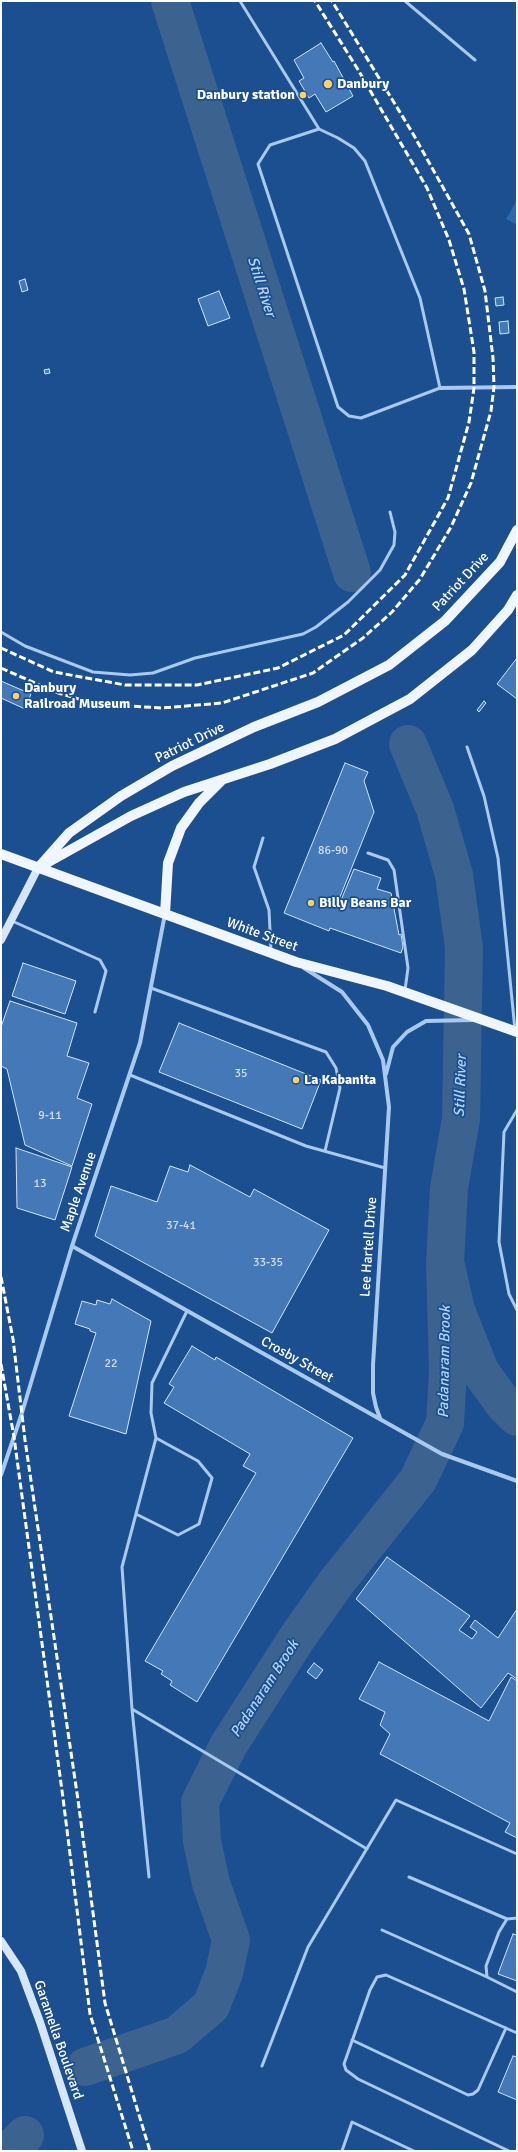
<!DOCTYPE html>
<html>
<head>
<meta charset="utf-8">
<style>
  body { margin:0 }
  #map { position:relative; width:518px; height:2152px; overflow:hidden; background:#1b4f8f; font-family:Signika,sans-serif }
  canvas { display:block }
  .frame { position:absolute; inset:0; border:2px solid #fff; pointer-events:none }
</style>
</head>
<body>
<div id="map">
<canvas width="518" height="2152"></canvas>
<div class="frame"></div>
</div>
<script>
const context = document.querySelector('canvas').getContext('2d');
context.lineJoin = 'round';
function paint(path, color) { context.fillStyle = color; context.fill(path, 'evenodd'); }
const shape = rows => new Path2D(rows.map(r => 'M' + r).join(''));
function stroke(path, color, width, dash) { context.strokeStyle = color; context.lineWidth = width; context.lineCap = dash ? 'butt' : 'round'; context.setLineDash(dash || []); context.stroke(path); }
function drawText(font, color, halo, rows, align = 'center') {
  context.font = font + ' Signika,sans-serif'; context.lineWidth = 3.5; context.setLineDash([]); context.textBaseline = 'middle'; context.strokeStyle = halo; context.fillStyle = color; for (const [text, x, y, turn = 0] of rows) {
    context.save(); context.translate(x, y); context.rotate((+turn || 0) * Math.PI / 180); context.textAlign = isNaN(turn) ? turn : align; if (halo) context.strokeText(text, 0, 0); context.fillText(text, 0, 0); context.restore();
  }
}
paint(shape([
  [517,200,517,225,506,219]
]), '#2e69ad');
stroke(shape([
  [170,1,352,573],
  [408,744,435,809,454,875,464,948,461,1119,449,1188,445,1262,456,1310,480,1371,503,1403,517,1417],
  [85,2067,177,2035,211,2006,224,1973,231,1940,211,1883,202,1841,200,1802,228,1746,297,1638,335,1584,418,1480,445,1423,448,1372,445,1262],
  [9,2151,25,2135]
]), '#3c6290', 38);
const building = shape([
  [321,43,333,62,334,61,353,96,326,112,315,94,309,98,299,81,304,78,294,60,321,43],
  [25,279,28,290,22,292,19,281,25,279],
  [219,291,230,318,208,326,198,299,219,291],
  [503,297,504,305,496,306,495,298,503,297],
  [508,321,509,333,500,334,499,322,508,321],
  [49,369,50,373,45,374,44,370,49,369],
  [517,658,517,699,497,684,517,658],
  [1,681,31,694,25,709,1,698,1,681],
  [484,701,486,703,479,712,477,710,484,701],
  [345,763,368,772,364,781,374,812,338,902,339,905,354,869,381,878,377,889,391,893,399,935,401,934,403,947,401,953,330,928,329,931,284,913,345,763],
  [23,963,76,981,65,1014,12,996,23,963],
  [10,1001,77,1023,67,1056,89,1063,77,1098,92,1104,72,1166,25,1145,7,1069,1,1066,1,1027,10,1001],
  [179,1023,321,1080,302,1129,159,1072,179,1023],
  [16,1148,72,1167,55,1220,17,1208,16,1148],
  [190,1165,250,1197,254,1189,329,1230,272,1333,95,1236,111,1186,157,1202,170,1166,188,1172,190,1165],
  [112,1299,151,1321,126,1434,69,1416,96,1333,90,1331,90,1329,75,1324,82,1301,96,1305,97,1300,110,1304,112,1299],
  [192,1346,215,1360,216,1357,353,1438,197,1702,170,1685,172,1681,161,1674,163,1671,145,1661,256,1473,243,1466,250,1454,164,1403,174,1387,169,1384,192,1346],
  [387,1557,470,1616,459,1630,472,1639,477,1632,470,1627,475,1620,498,1638,517,1609,517,1679,508,1673,481,1708,356,1599,387,1557],
  [379,1662,489,1721,511,1677,517,1681,517,1838,505,1832,510,1823,380,1754,390,1734,380,1725,385,1712,359,1699,379,1662],
  [314,1663,323,1670,316,1679,307,1672,314,1663],
  [513,1934,517,1935,517,1981,498,1974,513,1934],
  [513,2056,517,2057,517,2100,498,2092,513,2056]
]);
paint(building, '#4478b7');
stroke(building, '#cfe3fa', 1);
stroke(shape([
  [240,1,319,129,338,138,354,148,365,161,420,298,440,388,361,418,349,416,338,407,258,164,270,145,319,129],
  [405,1,475,60],
  [1,632,25,646,93,672,130,675,153,673,195,658,303,634,316,627,348,602,380,570,394,545,395,532,390,512],
  [467,747,484,796,498,858,515,1030],
  [263,838,254,867,269,910,271,951],
  [368,853,388,860,394,870,408,968,405,990],
  [12,921,100,960,106,971,95,1012],
  [151,988,326,1052,336,1068,340,1088,325,1151],
  [130,1075,306,1146,385,1168],
  [517,1110,504,1132,499,1242,509,1294,517,1310],
  [136,1514,178,1535,199,1524,212,1478,198,1461,156,1438],
  [132,1709,367,1849],
  [149,1877,132,1709,122,1567,156,1438,151,1413,152,1383,187,1311],
  [409,1877,507,1919,517,1918],
  [507,1919,499,1932,486,1966,487,1977,517,1992],
  [382,1930,487,1977],
  [352,2040,468,2095,473,2094,478,2090,506,2028],
  [262,2066,308,1947,396,1800,517,1854],
  [342,2151,352,2122,414,2151],
  [509,2151,358,2079,346,2070,344,2064,370,1990,377,1977,386,1975,517,2033]
]), '#a9c9ee', 3);
stroke(shape([
  [440,388,517,387],
  [304,968,342,992,368,1025,383,1060,389,1107,373,1365,373,1393,376,1407,380,1418],
  [386,1074,393,1047,407,1032,426,1021,472,1020],
  [72,1246,442,1454,517,1481],
  [1,1475,21,1416,72,1246,140,1043,165,914]
]), '#a9c9ee', 4);
stroke(shape([
  [1,940,38,868],
  [1,1941,21,1971,40,2022,82,2151]
]), '#d6e6fa', 8);
stroke(shape([
  [1,854,296,962,387,986,517,1032],
  [45,864,131,816,184,792,270,764,335,739,410,699,472,650,508,610,517,595],
  [38,868,69,833,121,796,172,766,254,727,318,702,389,665,445,621,500,562,517,530],
  [165,914,168,863,181,828,199,803,221,781]
]), '#f0f6ff', 10);
stroke(shape([
  [1,648,54,672,125,685,197,685,278,668,344,635,405,575,448,498,469,422,474,388,474,352,464,289,449,240,427,188,357,68,315,1],
  [1,668,58,693,96,704,162,708,222,703,313,673,363,638,392,612,420,579,451,527,471,483,491,411,494,387,493,358,485,291,469,234,412,132,332,1],
  [1,1277,13,1339,25,1440,78,1800,105,2003,150,2151],
  [1,1364,14,1437,63,1798,90,2014,133,2151]
]), '#fff', 3, [7, 3]);
for (const [x, y, r, color] of [
  [328,84,5,"#ffd166"],
  [303,95,4,"#ffd166"],
  [16,696,4,"#ffd166"],
  [311,903,4,"#ffd166"],
  [296,1080,4,"#ffd166"]
]) { const dot = new Path2D(); dot.arc(x, y, r, 0, 2 * Math.PI); context.fillStyle = color; context.fill(dot); stroke(dot, '#1b4f8f', 1.5); }
drawText('12px', '#d0dded', null, [
  ["86-90",333,851],
  ["35",241,1074],
  ["9-11",50,1116],
  ["13",40,1184],
  ["37-41",181,1226],
  ["33-35",268,1263],
  ["22",111,1364]
]);
drawText('bold 14px', '#fff', '#1b4f8f', [
  ["Danbury",337,84],
  ["Danbury station",295,95,"right"],
  ["Danbury",24,688],
  ["Railroad Museum",24,704],
  ["Billy Beans Bar",319,903],
  ["La Kabanita",304,1080]
], 'left');
drawText('14px', '#fff', '#1b4f8f', [
  ["Patriot Drive",461,582,-47],
  ["Patriot Drive",190,743,-26],
  ["White Street",262,935,20],
  ["Maple Avenue",79,1192,-71],
  ["Lee Hartell Drive",369,1247,-86],
  ["Crosby Street",297,1360,29],
  ["Garamella Boulevard",58,2040,71]
]);
drawText('italic 15px', '#b5d3f5', '#1b4f8f', [
  ["Still River",261,287,72],
  ["Still River",461,1086,-88],
  ["Padanaram Brook",445,1362,-89],
  ["Padanaram Brook",265,1689,-57]
]);
</script>
</body>
</html>
